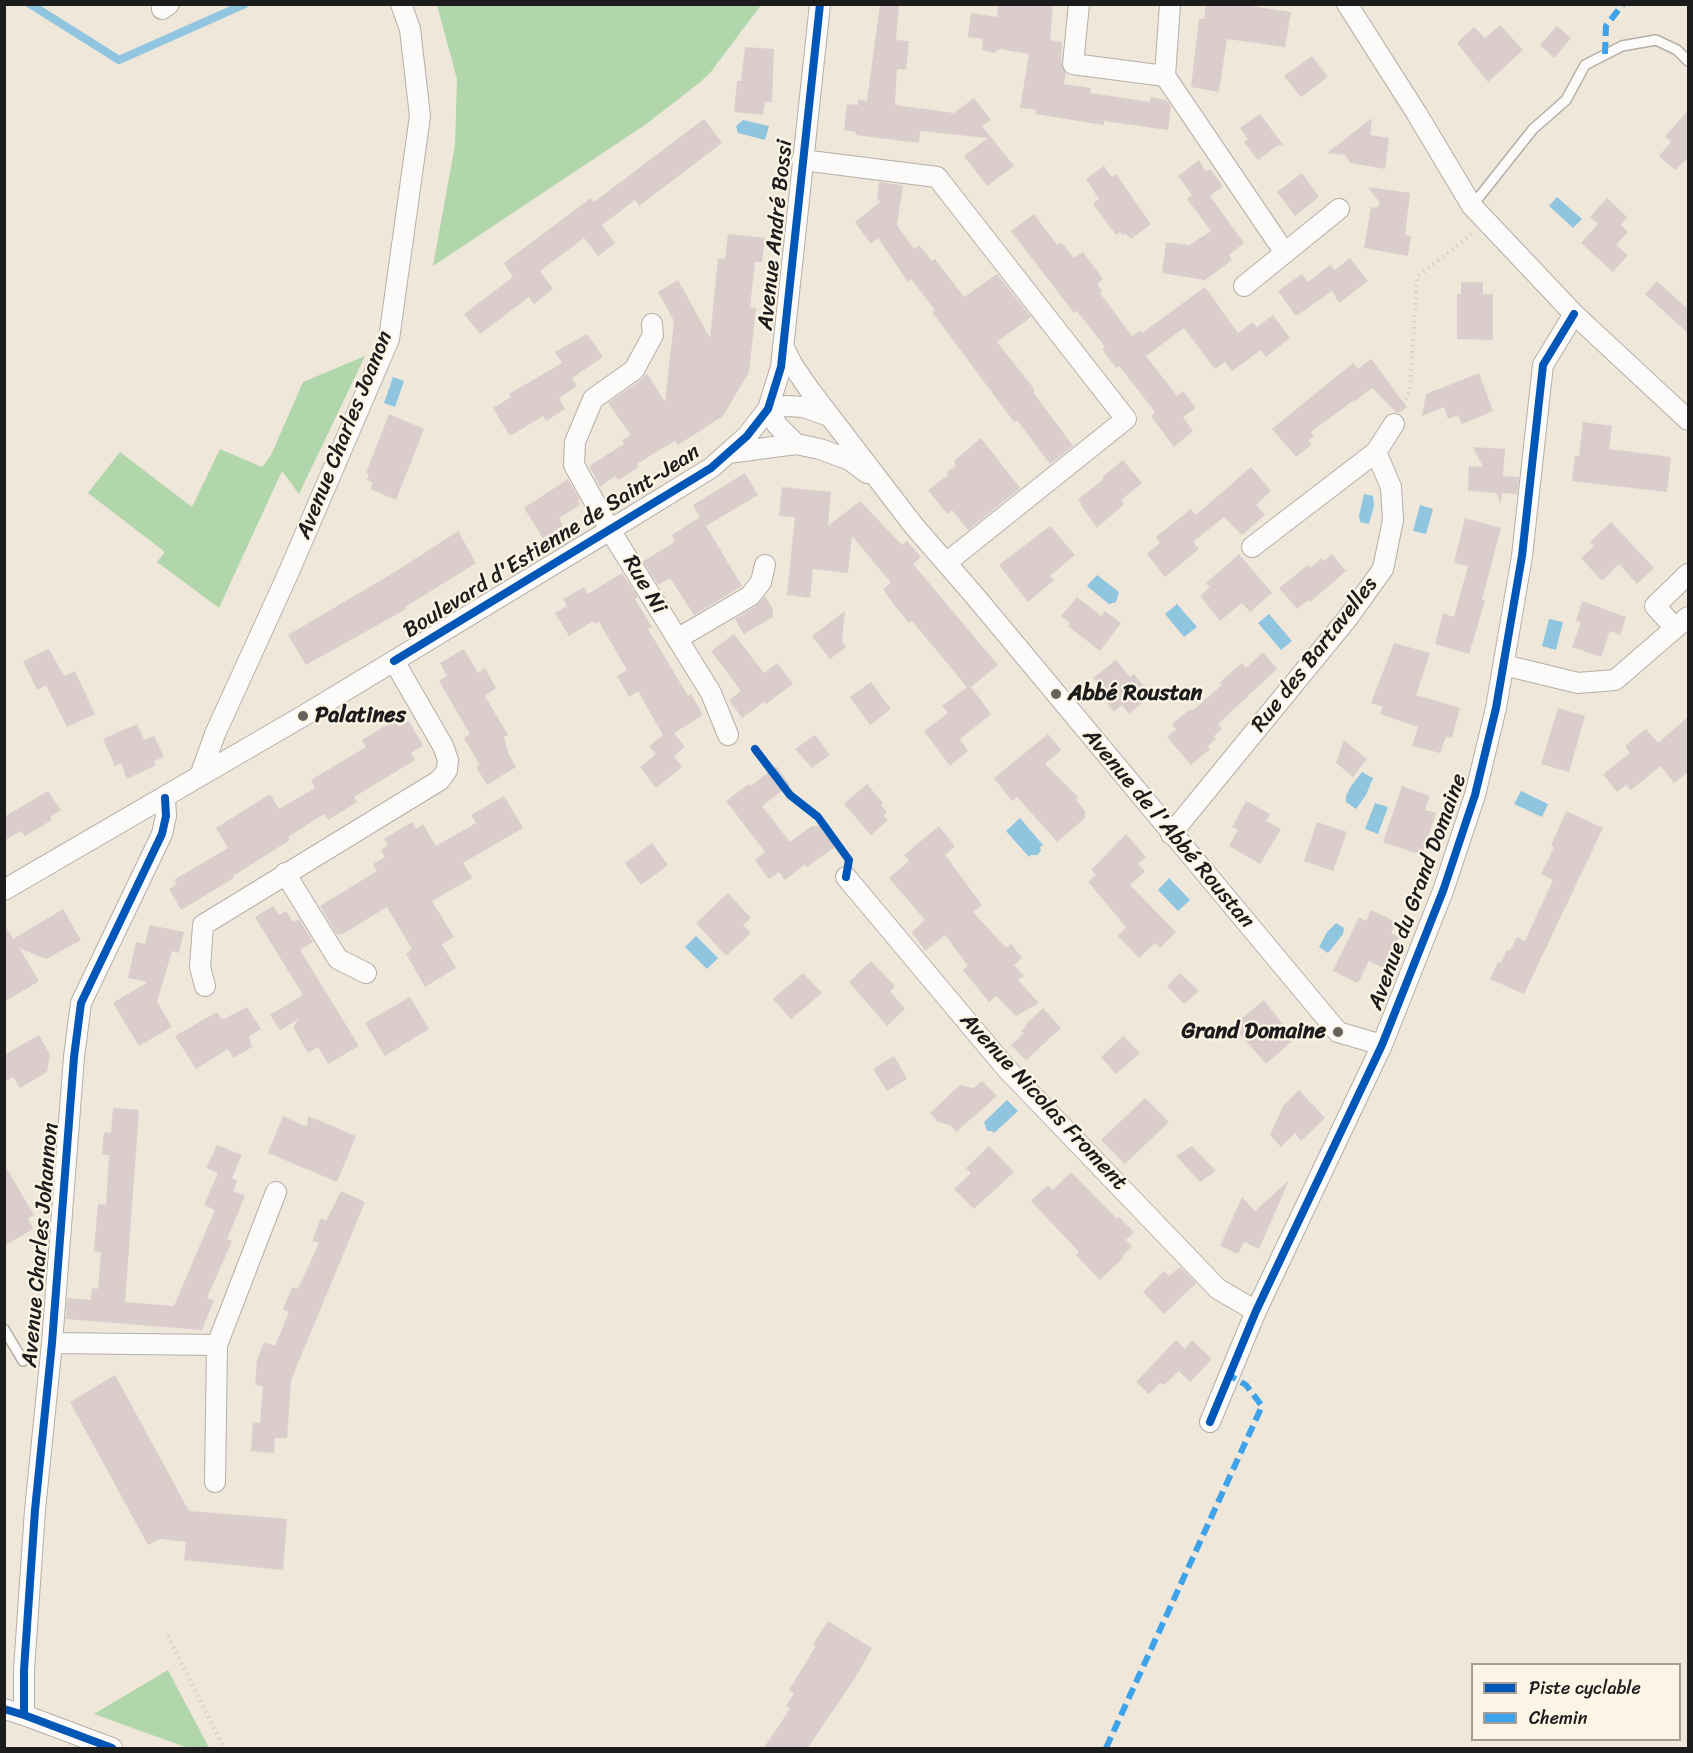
<!DOCTYPE html>
<html>
<head>
<meta charset="utf-8">
<style>
  body { margin:0 }
  #map { position:relative; width:1693px; height:1753px; overflow:hidden; background:#efe7da; font-family:Sriracha,sans-serif }
  canvas { display:block }
  .frame { position:absolute; inset:0; border:6px solid #1c1c1c; pointer-events:none }
  .legend { position:absolute; left:1471px; top:1663px; width:210px; height:78px; box-sizing:border-box; background:#fcf5e5; border:2px solid #a29e95; margin:0; padding:8px 10px; list-style:none; font-size:18px; color:#1c1c1c }
  .legend li { display:flex; align-items:center; gap:12px; height:30px }
  .legend b { width:30px; border:2px solid #a29e95 }
</style>
</head>
<body>
<div id="map">
<canvas width="1693" height="1753"></canvas>
<div class="frame"></div>
<ul class="legend">
<li><b style="height:8px;background:#0057b8"></b>Piste cyclable</li>
<li><b style="height:8px;background:#3da2ea"></b>Chemin</li>
</ul>
</div>
<script>
const context = document.querySelector('canvas').getContext('2d');
context.lineJoin = 'round';
function paint(path, color) { context.fillStyle = color; context.fill(path, 'evenodd'); }
const shape = rows => new Path2D(rows.map(r => 'M' + r).join(''));
function stroke(path, color, width, dash) { context.strokeStyle = color; context.lineWidth = width; context.lineCap = dash ? 'butt' : 'round'; context.setLineDash(dash || []); context.stroke(path); }
function drawText(font, color, halo, rows, align = 'center') {
  context.font = font + ' Sriracha,sans-serif'; context.lineWidth = 4.5; context.setLineDash([]); context.textBaseline = 'middle'; context.strokeStyle = halo; context.fillStyle = color; for (const [text, x, y, turn = 0] of rows) {
    context.save(); context.translate(x, y); context.rotate((+turn || 0) * Math.PI / 180); context.textAlign = isNaN(turn) ? turn : align; if (halo) context.strokeText(text, 0, 0); context.fillText(text, 0, 0); context.restore();
  }
}
paint(shape([
  [437,5,437,4,761,5,710,73,699,83,645,125,433,266,455,145,457,79],
  [365,356,299,494,282,471,219,608,157,562,165,552,88,493,120,452,192,507,220,449,262,467,271,455,303,382],
  [168,1670,209,1748,188,1748,94,1714]
]), '#b2d6ab');
paint(shape([
  [743,120,769,126,765,140,738,133,736,126],
  [1557,197,1582,219,1573,228,1549,206],
  [393,377,404,381,395,407,384,403],
  [1364,494,1373,496,1374,506,1369,524,1360,522,1359,516],
  [1420,505,1433,509,1426,534,1413,531],
  [1097,575,1119,592,1116,602,1109,604,1087,586],
  [1177,604,1197,627,1184,637,1165,614],
  [1269,614,1292,641,1281,650,1258,623],
  [1549,619,1563,622,1556,650,1542,646],
  [1362,772,1373,778,1366,795,1356,809,1346,802,1346,796,1351,786],
  [1521,791,1548,804,1542,817,1514,804],
  [1375,803,1388,807,1378,834,1365,829],
  [1020,818,1043,845,1040,847,1041,851,1037,855,1031,855,1029,857,1006,831],
  [1169,878,1190,900,1178,911,1158,890],
  [1336,923,1344,928,1343,934,1328,953,1319,947,1327,932],
  [696,936,718,958,707,969,685,947],
  [1007,1100,1018,1111,994,1133,992,1131,987,1131,984,1122]
]), '#90c5e0');
stroke(shape([
  [30,4,119,60,245,4]
]), '#90c5e0', 8);
paint(shape([
  [880,4,899,4,896,40,909,41,906,70,897,69,895,105,954,113,974,98,991,120,982,126,1014,166,987,186,964,156,988,138,920,131,919,143,856,135,856,132,844,130,847,104,858,105,858,100,867,101],
  [998,4,1053,4,1050,40,1062,42,1061,63,1066,73,1064,84,1091,88,1090,93,1150,102,1151,97,1166,100,1171,106,1168,130,1104,121,1104,125,1035,114,1036,109,1020,108,1029,54,1000,49,994,53,982,50,983,39,968,37,971,13,997,17],
  [1206,4,1236,4,1291,12,1285,47,1227,39,1219,92,1191,87,1199,19,1204,19],
  [1500,25,1523,50,1488,82,1457,43,1474,27,1485,38],
  [1557,26,1571,38,1554,58,1540,45],
  [745,47,774,49,772,102,765,102,763,115,734,112,737,81,741,81],
  [1312,56,1328,77,1301,97,1284,76],
  [1689,110,1689,157,1675,170,1659,156,1671,142,1665,136],
  [1260,114,1284,146,1278,145,1258,160,1244,142,1248,139,1240,128],
  [1372,118,1370,135,1389,138,1385,169,1350,163,1345,155,1327,153],
  [704,119,722,143,639,206,635,200,602,225,615,243,598,256,584,238,540,271,553,289,534,304,529,297,480,334,464,314,513,277,504,263,591,198,594,202],
  [1199,160,1206,172,1210,169,1223,186,1210,196,1244,243,1229,255,1232,260,1205,280,1162,273,1166,242,1189,245,1211,231,1187,199,1192,195,1178,176],
  [1104,166,1112,177,1116,174,1151,224,1131,239,1126,234,1123,235,1120,232,1116,235,1093,204,1099,199,1086,179],
  [1302,173,1319,197,1295,216,1277,192],
  [879,182,903,185,897,225,914,249,919,245,932,261,935,259,964,297,997,274,1031,317,997,342,1035,390,1033,392,1073,446,1050,464,1017,420,1014,422,932,312,935,310,911,279,908,282,878,238,871,244,855,222,880,202,877,198],
  [1368,187,1410,193,1405,235,1411,236,1408,256,1364,248,1371,207,1377,208,1380,203],
  [1607,198,1627,217,1621,225,1628,232,1616,245,1628,255,1613,272,1581,243,1598,224,1590,217],
  [1034,214,1057,245,1061,242,1074,258,1083,252,1103,279,1097,284,1102,291,1100,293,1132,336,1140,330,1142,333,1205,287,1238,333,1253,322,1257,327,1273,315,1290,338,1266,357,1261,350,1232,371,1225,362,1215,369,1184,328,1146,356,1177,396,1183,391,1196,408,1183,417,1193,431,1174,447,1151,416,1155,412,1138,390,1119,366,1116,368,1102,349,1105,347,1077,311,1074,313,1011,231],
  [728,234,765,238,762,262,755,262,750,307,756,308,749,372,723,416,678,445,675,441,656,452,637,464,639,467,618,480,615,476,600,487,589,466,624,444,622,440,631,435,608,403,641,380,647,373,665,402,674,321,658,292,678,280,710,338,718,258,725,259],
  [1350,258,1368,281,1339,303,1332,291,1296,316,1278,291,1302,274,1308,282,1330,265,1335,270],
  [1657,281,1689,310,1689,334,1645,294],
  [1461,282,1483,282,1483,294,1493,294,1493,340,1457,339,1457,294,1461,294],
  [587,334,603,357,572,378,577,386,559,398,565,409,546,421,543,416,510,436,493,408,511,397,509,394,562,363,555,352],
  [1371,359,1407,407,1399,413,1396,412,1372,388,1355,401,1354,400,1311,432,1314,436,1309,440,1311,445,1296,457,1272,429,1353,363,1358,369],
  [1479,373,1493,411,1462,424,1458,415,1448,419,1444,407,1422,416,1426,394],
  [389,414,424,429,396,500,370,489,373,483,367,480,369,474,366,473],
  [1583,422,1612,426,1609,449,1671,457,1667,492,1572,481,1575,456,1579,456],
  [981,438,1020,488,968,530,952,510,947,514,928,490,948,475,947,472,956,466,954,461],
  [1473,447,1505,449,1503,476,1519,477,1517,494,1502,493,1501,504,1496,493,1468,491,1469,466,1483,467],
  [1123,460,1142,483,1121,500,1124,504,1097,528,1080,504,1081,503,1078,499,1104,479,1102,477],
  [1251,467,1271,491,1256,505,1265,515,1242,535,1224,517,1193,542,1199,549,1165,577,1147,554,1160,543,1156,537,1191,509,1196,515],
  [745,473,758,495,706,526,742,586,694,615,670,578,658,585,643,561,675,542,672,535,700,517,693,505],
  [568,479,580,500,578,501,580,505,559,518,563,526,543,538,524,508],
  [782,487,831,492,828,526,860,501,902,545,907,541,921,557,913,564,998,665,971,687,991,714,960,739,968,751,950,766,924,731,948,713,942,706,967,687,912,621,909,623,895,606,883,589,891,583,888,579,890,578,887,578,852,536,848,573,813,569,810,598,787,595,795,517,779,516],
  [1465,518,1501,528,1482,600,1485,601,1469,654,1435,644,1443,613,1454,617,1468,566,1454,563],
  [1611,522,1654,568,1637,584,1619,564,1602,581,1581,558,1594,546,1590,542],
  [1050,526,1075,555,1050,576,1054,580,1028,602,999,565],
  [458,531,476,563,405,607,406,609,306,665,288,635,395,572],
  [1239,554,1272,593,1250,612,1242,603,1220,621,1200,596,1210,587,1206,583],
  [1332,554,1346,571,1310,602,1308,600,1297,609,1279,588,1308,565,1310,568,1322,558,1324,561],
  [622,573,638,597,635,599,652,627,648,629,688,696,691,694,703,715,674,733,685,747,674,756,682,767,656,788,640,767,656,754,649,746,663,735,638,691,629,697,617,676,627,670,599,622,595,624,593,621,569,636,555,613,567,606,563,599,584,587,588,594],
  [765,596,773,609,773,617,744,634,735,619,756,606],
  [1077,597,1101,616,1105,611,1121,623,1100,651,1068,626,1070,623,1061,616],
  [1582,601,1626,617,1620,635,1610,631,1601,657,1572,647,1581,623,1576,621],
  [845,611,842,641,846,647,830,659,812,636],
  [734,634,764,673,777,663,793,684,766,704,764,702,742,718,729,700,741,691,711,651],
  [1394,643,1430,653,1416,695,1460,708,1452,738,1446,737,1440,753,1412,746,1418,727,1380,714,1383,707,1371,703],
  [49,649,64,676,75,671,95,714,67,727,46,685,37,690,23,661],
  [464,649,478,673,485,668,496,688,485,696,508,735,504,737,508,753,516,767,487,785,476,767,480,765,464,738,470,734,439,681,447,676,440,663],
  [1263,652,1277,669,1218,724,1222,729,1213,737,1216,739,1208,746,1210,749,1191,765,1167,737,1176,729,1172,724,1190,709,1192,711,1222,685,1220,682,1242,663,1246,668],
  [1116,660,1130,677,1134,674,1151,695,1129,714,1122,705,1114,712,1100,694,1104,691,1093,678],
  [871,682,891,709,870,725,850,697],
  [1558,708,1585,716,1569,772,1541,764],
  [1689,716,1689,771,1674,783,1661,766,1631,790,1626,785,1617,792,1603,774,1630,753,1625,746,1646,729,1658,743],
  [395,720,399,727,409,721,423,746,411,753,415,760,354,797,357,802,328,820,324,814,288,837,290,840,233,876,234,878,181,910,169,889,177,884,174,880,228,848,216,828,270,794,279,809,315,788,311,780,366,747,362,740],
  [137,724,144,740,154,736,164,757,154,761,156,765,127,779,121,763,115,766,103,739],
  [1048,734,1061,750,1045,764,1078,797,1076,800,1085,811,1085,818,1057,842,1017,797,1012,801,994,778],
  [815,735,830,755,812,768,795,749],
  [1344,740,1367,759,1353,777,1336,763],
  [776,766,790,785,762,806,790,842,812,826,820,826,835,847,807,867,805,864,785,880,779,872,769,879,755,860,765,852,726,801,749,784,751,786],
  [867,784,883,803,881,805,887,812,883,816,888,820,871,835,844,804],
  [1402,786,1430,796,1425,810,1436,813,1422,855,1383,842],
  [48,791,61,810,50,817,52,820,25,836,21,831,4,841,4,817],
  [504,796,523,828,463,863,472,878,432,901,454,937,442,944,456,968,425,987,406,954,412,949,387,907,341,935,340,933,337,935,320,906,377,871,373,864,385,857,381,850,388,845,384,839,412,822,416,829,423,824,436,846,476,823,471,815],
  [1246,801,1270,814,1266,821,1281,829,1260,864,1229,846,1238,830,1232,827],
  [1566,811,1603,828,1524,994,1490,979,1498,962,1501,963,1507,950,1510,951,1517,937,1525,941,1553,880,1541,874,1554,847,1551,846],
  [1317,822,1347,832,1333,871,1304,861],
  [939,826,955,846,945,855,982,905,973,912,1006,948,1011,944,1022,958,1014,965,1024,976,1018,980,1039,1003,1016,1016,996,996,989,1002,963,970,968,966,945,935,925,951,912,932,925,920,889,878,909,861,904,855],
  [1126,834,1146,857,1138,864,1145,871,1130,885,1176,932,1160,948,1155,943,1139,958,1118,936,1126,927,1088,882,1096,875,1091,870],
  [652,843,668,865,641,885,625,863],
  [728,893,751,918,743,925,751,933,726,956,696,923],
  [273,906,279,915,286,911,293,922,299,919,313,942,300,950,359,1046,328,1064,318,1047,308,1053,293,1027,300,1018,280,1030,270,1015,303,995,255,917],
  [63,909,81,940,46,959,19,948,39,981,4,1002,4,924,13,939],
  [1371,910,1396,922,1391,933,1399,937,1385,969,1369,961,1358,983,1333,971,1359,917,1366,921],
  [150,925,184,932,179,953,172,951,157,1002,172,1027,139,1046,113,1003,148,982,128,978,136,942,145,944],
  [871,961,895,986,890,991,905,1009,887,1026,849,982],
  [803,973,822,993,791,1019,773,999],
  [1180,973,1199,991,1184,1004,1167,986],
  [410,997,429,1029,385,1056,365,1023],
  [1264,1000,1294,1039,1266,1064,1233,1026],
  [247,1007,261,1029,249,1036,252,1047,233,1058,228,1049,196,1069,175,1036,217,1012,222,1020],
  [1043,1008,1061,1028,1026,1060,1011,1045,1024,1033,1021,1031,1027,1026,1025,1025],
  [39,1035,50,1055,47,1072,20,1088,13,1077,4,1082,4,1055],
  [1123,1036,1140,1053,1116,1074,1101,1057],
  [894,1056,907,1079,887,1091,873,1069],
  [982,1081,997,1096,956,1132,950,1125,938,1122,930,1113,960,1085,974,1088],
  [1299,1090,1325,1118,1301,1141,1295,1133,1281,1147,1270,1135,1283,1106],
  [1145,1098,1169,1122,1125,1164,1101,1140],
  [113,1108,139,1110,125,1302,174,1306,215,1210,204,1205,218,1173,206,1168,217,1145,242,1155,232,1178,237,1181,233,1191,245,1196,227,1239,232,1241,207,1298,214,1300,202,1330,66,1319,67,1298,91,1300,92,1288,98,1289,101,1252,94,1251,98,1204,106,1205,109,1155,102,1155,104,1132,111,1133],
  [283,1116,307,1127,308,1116,356,1136,337,1182,268,1153],
  [989,1146,1014,1172,974,1209,954,1189,971,1173,966,1168],
  [1192,1146,1216,1171,1200,1182,1176,1156],
  [4,1164,34,1215,28,1218,33,1229,4,1246],
  [1071,1172,1117,1219,1119,1217,1134,1232,1126,1240,1132,1246,1122,1256,1123,1258,1100,1280,1076,1255,1079,1252,1031,1201,1048,1185,1053,1190],
  [1289,1180,1259,1249,1244,1242,1238,1254,1220,1246,1242,1197,1255,1211],
  [341,1191,365,1202,291,1380,287,1438,275,1438,274,1453,251,1451,253,1422,260,1423,263,1386,255,1385,257,1360,264,1342,275,1346,289,1312,283,1309,292,1287,298,1289,319,1243,312,1241,321,1218,326,1221],
  [1180,1267,1196,1283,1164,1314,1143,1292,1164,1271,1169,1276],
  [1176,1340,1185,1349,1192,1340,1212,1359,1190,1382,1179,1371,1164,1385,1160,1383,1149,1394,1136,1382],
  [115,1375,189,1511,287,1519,283,1570,184,1560,186,1542,160,1539,148,1545,70,1402],
  [828,1621,872,1648,855,1678,807,1749,763,1749,790,1709,786,1706,794,1693,789,1690,816,1646,813,1644]
]), '#dbcdcc');
const lane = shape([
  [1472,206,1533,129,1566,100,1585,65,1622,46,1656,40,1677,50,1688,61],
  [4,1329,23,1361]
]);
const street = shape([
  [1079,4,1073,64,1165,76],
  [1170,4,1165,76,1285,253],
  [1347,4,1417,114,1472,206,1574,314,1688,420],
  [162,9,169,4],
  [802,160,937,177,1126,419,946,563],
  [1244,286,1339,209],
  [652,324,653,335,634,370,593,399,575,442,574,465,610,530,711,693,728,735],
  [783,346,792,364,809,389,914,526,974,595,1338,1032,1382,1045],
  [768,409,786,406,804,407,829,416],
  [768,409,777,425,796,444],
  [728,453,796,444,820,449,850,460,867,473],
  [1252,547,1376,452,1394,424],
  [1675,628,1655,606,1688,574],
  [677,639,750,596,761,582,765,565],
  [1504,665,1578,683,1615,680,1688,617],
  [200,776,215,734,288,574,389,339,420,116,410,29,401,4],
  [1171,834,1347,619,1383,569,1393,520,1391,487,1376,452],
  [285,873,338,959,366,973],
  [846,877,1006,1068,1218,1289,1256,1311],
  [4,890,303,716,610,530,711,468,747,436,768,409,781,367,820,4],
  [205,986,200,967,203,925,440,780,447,770,448,760,443,746,394,661],
  [52,1343,217,1345],
  [1210,1422,1256,1311,1382,1045,1443,891,1475,795,1496,708,1522,556,1543,365,1574,314],
  [215,1482,217,1345,276,1192],
  [4,1709,24,1715,112,1748],
  [24,1715,24,1670,35,1510,52,1343,74,1057,81,1003,162,834,166,816,165,798]
]);
stroke(lane, '#b4afa7', 12);
stroke(street, '#b4afa7', 22);
stroke(shape([
  [1403,405,1410,390,1417,277,1472,234],
  [168,1636,224,1748]
]), '#d3d1cd', 4, [1.5, 4.5]);
stroke(lane, '#fdfbf9', 9);
stroke(street, '#fdfbf9', 20);
stroke(shape([
  [1605,54,1606,26,1623,4],
  [1106,1748,1262,1406,1246,1385,1229,1375]
]), '#3da2ea', 6, [12, 6]);
stroke(shape([
  [394,661,711,468,747,436,768,409,781,367,820,4],
  [755,749,790,795,818,817,849,860,846,877],
  [1210,1422,1256,1311,1382,1045,1443,891,1475,795,1496,708,1522,556,1543,365,1574,314],
  [4,1709,24,1715,112,1748],
  [24,1715,24,1670,35,1510,52,1343,74,1057,81,1003,162,834,166,816,165,798]
]), '#0057b8', 8);
for (const [x, y, r, color] of [
  [1056,694,6,"#66635e"],
  [303,716,6,"#66635e"],
  [1338,1032,6,"#66635e"]
]) { const dot = new Path2D(); dot.arc(x, y, r, 0, 2 * Math.PI); context.fillStyle = color; context.fill(dot); stroke(dot, '#fcf5e5', 2); }
drawText('22px', '#1c1c1c', '#fcf5e5', [
  ["Avenue André Bossi",776,235,-84],
  ["Avenue Charles Joanon",345,435,-68],
  ["Boulevard d'Estienne de Saint-Jean",552,542,-32],
  ["Rue Ni",644,585,59],
  ["Rue des Bartavelles",1315,655,-52],
  ["Avenue de l'Abbé Roustan",1168,829,50],
  ["Avenue du Grand Domaine",1418,892,-70],
  ["Avenue Nicolas Froment",1043,1102,47],
  ["Avenue Charles Johannon",41,1245,-85]
]);
drawText('bold 22px', '#1c1c1c', '#fcf5e5', [
  ["Abbé Roustan",1068,694],
  ["Palatines",315,716],
  ["Grand Domaine",1326,1032,"right"]
], 'left');
</script>
</body>
</html>
